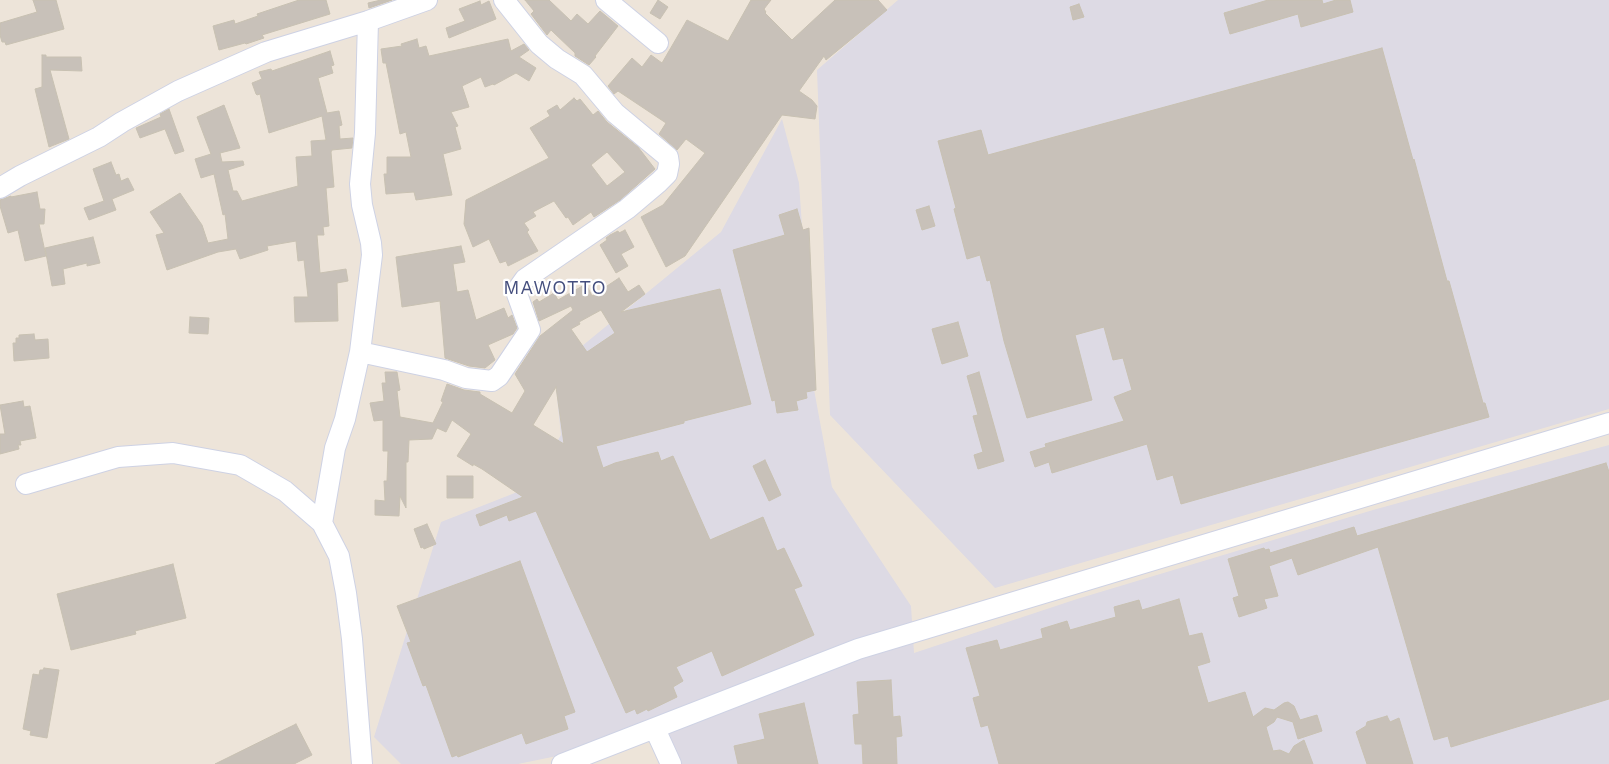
<!DOCTYPE html>
<html>
<head>
<meta charset="utf-8">
<style>
  body { margin:0 }
  canvas { display:block; background:#ede4d9 }
</style>
</head>
<body>
<canvas width="1609" height="764"></canvas>
<script>
const context = document.querySelector('canvas').getContext('2d');
context.lineJoin = 'round';
function paint(path, color) { context.fillStyle = color; context.fill(path, 'evenodd'); }
const shape = rows => new Path2D(rows.map(r => 'M' + r).join(''));
function stroke(path, color, width, dash) { context.strokeStyle = color; context.lineWidth = width; context.lineCap = dash ? 'butt' : 'round'; context.setLineDash(dash || []); context.stroke(path); }
function drawText(font, color, halo, rows, align = 'center') {
  context.font = font + ' "Work Sans",sans-serif'; context.lineWidth = 4.5; context.setLineDash([]); context.textBaseline = 'middle'; context.strokeStyle = halo; context.fillStyle = color; for (const [text, x, y, turn = 0] of rows) {
    context.save(); context.translate(x, y); context.rotate((+turn || 0) * Math.PI / 180); context.textAlign = isNaN(turn) ? turn : align; if (halo) context.strokeText(text, 0, 0); context.fillText(text, 0, 0); context.restore();
  }
}
paint(shape([
  [898,0,1609,0,1609,409,995,588,830,415,817,70],
  [782,119,799,183,813,384,832,487,911,606,914,653,1077,599,1373,510,1609,445,1609,764,668,764,654,736,518,764,401,764,374,737,441,522,530,487,561,435,554,369,721,232]
]), '#dddae4');
const building = shape([
  [33,0,56,0,64,29,6,45,5,42,2,42,0,35,0,23,37,12,33,0],
  [299,0,326,0,330,14,262,35,264,38,246,44,245,43,219,50,213,26,234,20,235,24,258,16,257,14,299,0],
  [381,0,392,0,369,8,368,3,381,0],
  [525,0,549,0,571,21,577,14,588,24,600,11,618,26,595,56,596,57,589,65,575,56,575,53,551,30,547,35,531,14,534,11,525,0],
  [658,0,668,7,660,19,650,13,658,0],
  [751,0,771,0,764,9,766,12,765,13,792,40,835,0,878,0,887,10,826,60,824,56,799,91,812,100,817,106,815,119,782,115,685,256,666,267,641,217,663,205,705,153,686,139,677,150,659,134,666,123,618,91,614,94,608,86,632,58,642,67,651,55,662,63,687,20,728,41,751,0],
  [1268,0,1322,0,1323,4,1336,0,1350,0,1353,12,1301,27,1298,14,1230,34,1224,13,1268,0],
  [480,1,481,5,489,1,496,19,449,38,446,28,465,21,459,9,480,1],
  [1079,4,1084,17,1073,20,1070,7,1079,4],
  [417,39,419,48,426,46,429,56,508,39,511,51,524,44,529,50,519,57,536,68,529,81,516,73,494,85,493,84,485,87,481,77,462,86,469,107,451,112,458,126,455,127,461,149,443,154,452,195,416,200,414,192,386,194,384,174,387,174,387,157,411,157,406,132,400,134,386,63,383,63,381,49,402,46,401,44,417,39],
  [1382,48,1413,160,1414,159,1447,281,1449,281,1483,403,1485,403,1489,417,1181,504,1173,475,1157,480,1147,444,1052,473,1049,462,1035,467,1030,452,1046,447,1045,444,1124,421,1114,397,1132,390,1123,358,1113,360,1104,327,1075,335,1092,400,1027,418,1004,341,990,280,987,281,980,255,967,259,954,209,956,208,938,141,981,130,988,155,1382,48],
  [330,51,334,65,331,66,333,73,318,78,327,113,339,111,342,125,339,126,340,139,353,138,352,148,332,150,331,152,334,187,326,188,329,226,323,227,324,235,317,235,320,273,346,269,348,281,337,283,338,321,295,322,294,297,308,297,304,260,298,261,296,241,267,246,268,250,240,259,236,249,218,252,167,270,156,235,164,233,150,212,180,193,202,225,208,243,228,239,225,214,223,215,214,174,201,178,195,159,211,154,197,117,224,105,240,148,220,153,222,162,243,161,244,165,228,170,233,191,237,191,242,201,298,186,296,157,312,156,311,141,326,140,322,116,269,133,260,94,257,95,256,94,252,83,262,79,259,72,271,69,272,71,330,51],
  [42,55,46,55,46,57,81,57,82,71,50,70,69,139,49,147,35,89,42,87,42,55],
  [574,98,577,101,580,99,593,115,598,111,607,122,638,147,655,169,620,200,594,217,591,212,573,225,568,217,566,218,554,201,533,212,536,216,524,223,529,230,527,232,538,251,508,266,506,261,500,263,489,239,473,247,464,224,466,200,549,158,530,128,550,116,547,111,557,105,560,110,574,98],
  [607,152,625,172,607,186,591,165,607,152],
  [169,109,184,151,175,154,165,129,140,138,136,128,161,117,160,114,169,109],
  [111,162,116,175,119,174,121,181,128,178,134,190,112,199,116,210,89,220,84,208,104,201,93,169,111,162],
  [37,192,40,209,45,209,44,224,39,224,46,256,25,261,18,230,8,233,0,206,0,200,11,196,11,197,37,192],
  [929,206,935,226,922,230,916,210,929,206],
  [797,209,803,230,809,228,816,390,806,392,807,398,796,401,798,410,777,413,775,400,772,401,733,250,785,235,779,215,797,209],
  [625,230,634,247,621,254,628,266,616,273,600,245,607,240,606,238,610,235,618,231,619,233,625,230],
  [93,237,100,263,87,266,87,263,63,269,65,284,52,286,45,248,93,237],
  [461,246,465,262,453,264,457,292,468,290,476,320,504,308,508,318,512,315,517,328,513,334,488,345,495,360,485,368,469,366,445,358,440,301,402,307,396,257,461,246],
  [619,278,628,292,639,285,645,294,621,312,720,289,751,404,684,421,684,423,596,446,603,468,615,463,658,452,661,461,673,456,710,540,763,517,777,551,784,548,802,586,794,589,814,635,722,676,712,651,676,667,683,681,673,687,677,697,648,711,647,709,637,714,635,709,626,713,536,511,509,521,507,515,480,526,476,515,523,497,482,469,473,464,473,466,457,456,471,434,452,420,446,432,437,428,432,439,409,440,408,462,406,462,406,508,400,496,399,516,375,515,375,500,385,501,384,481,387,481,388,451,383,451,383,420,374,421,370,403,384,401,382,383,386,383,385,372,397,372,400,390,397,391,400,417,433,423,443,402,441,401,447,384,464,390,480,392,480,394,512,413,525,391,515,374,540,336,573,310,571,306,539,321,533,302,537,299,539,302,554,293,558,300,586,284,592,296,619,278],
  [601,310,615,333,587,352,571,329,580,324,579,322,601,310],
  [556,387,564,444,533,425,556,387],
  [190,317,209,318,208,334,189,333,190,317],
  [958,322,968,356,942,364,932,329,958,322],
  [34,334,35,340,48,339,49,358,14,361,13,343,16,343,16,338,19,338,19,335,34,334],
  [979,372,1004,461,978,469,974,455,983,452,973,416,978,415,967,376,979,372],
  [23,401,24,407,30,406,36,438,20,441,21,445,18,445,19,449,0,454,0,434,5,434,0,405,23,401],
  [765,460,781,495,769,501,753,466,765,460],
  [1606,463,1609,472,1609,699,1451,747,1448,736,1434,740,1378,547,1298,575,1292,558,1269,566,1278,596,1264,599,1267,608,1239,617,1233,598,1239,596,1228,559,1264,548,1265,550,1269,549,1270,553,1354,527,1357,536,1606,463],
  [447,476,473,476,473,498,447,498,447,476],
  [427,524,436,544,424,549,423,547,421,548,414,529,427,524],
  [520,561,575,712,564,716,568,729,526,744,522,733,458,757,457,755,452,757,426,685,423,686,407,643,411,642,397,606,520,561],
  [173,564,186,618,135,631,136,634,71,650,57,594,173,564],
  [1179,599,1189,636,1202,633,1210,662,1197,666,1208,703,1245,692,1253,717,1265,708,1274,710,1284,703,1288,702,1294,706,1300,720,1317,715,1322,731,1298,739,1293,722,1277,717,1274,722,1266,727,1273,751,1280,750,1289,754,1294,746,1304,740,1313,764,999,764,988,725,981,727,973,698,980,696,966,648,997,640,1000,650,1043,638,1041,629,1067,621,1070,630,1116,617,1114,607,1139,600,1142,610,1179,599],
  [44,668,59,670,47,738,30,735,31,731,23,729,33,674,39,675,40,670,43,670,44,668],
  [891,680,893,717,900,716,902,736,896,737,897,764,863,764,862,744,855,744,853,715,859,714,857,682,891,680],
  [804,703,818,764,738,764,734,746,765,739,759,714,804,703],
  [1387,716,1390,722,1399,718,1413,764,1367,764,1356,732,1366,726,1367,722,1387,716],
  [296,724,312,755,294,764,215,764,296,724]
]);
paint(building, '#c8c1b9');
stroke(building, '#c8c1b2', 1);
const minor = shape([
  [606,0,658,43],
  [0,188,20,176,99,137,122,122,178,91,266,52,368,21,427,0],
  [360,352,444,370,466,378,492,381,499,376,530,330,517,294,520,286,525,279,627,209,659,182,667,174,669,164,668,157,615,113,583,75,557,59,539,44,504,0],
  [26,484,118,457,173,453,240,465,285,491,322,523,335,448,345,419,360,352,372,255,371,243,362,205,360,184,365,133,368,21],
  [322,523,339,556,346,593,352,639,362,764],
  [655,729,671,764],
  [562,764,858,649,1609,423]
]);
stroke(minor, '#ced2e4', 22);
stroke(minor, '#fff', 20);
context.letterSpacing = '1px';
drawText('19px', '#454f7e', '#fff', [
  ["MAWOTTO",555,288]
]);
context.letterSpacing = '0px';
</script>
</body>
</html>
